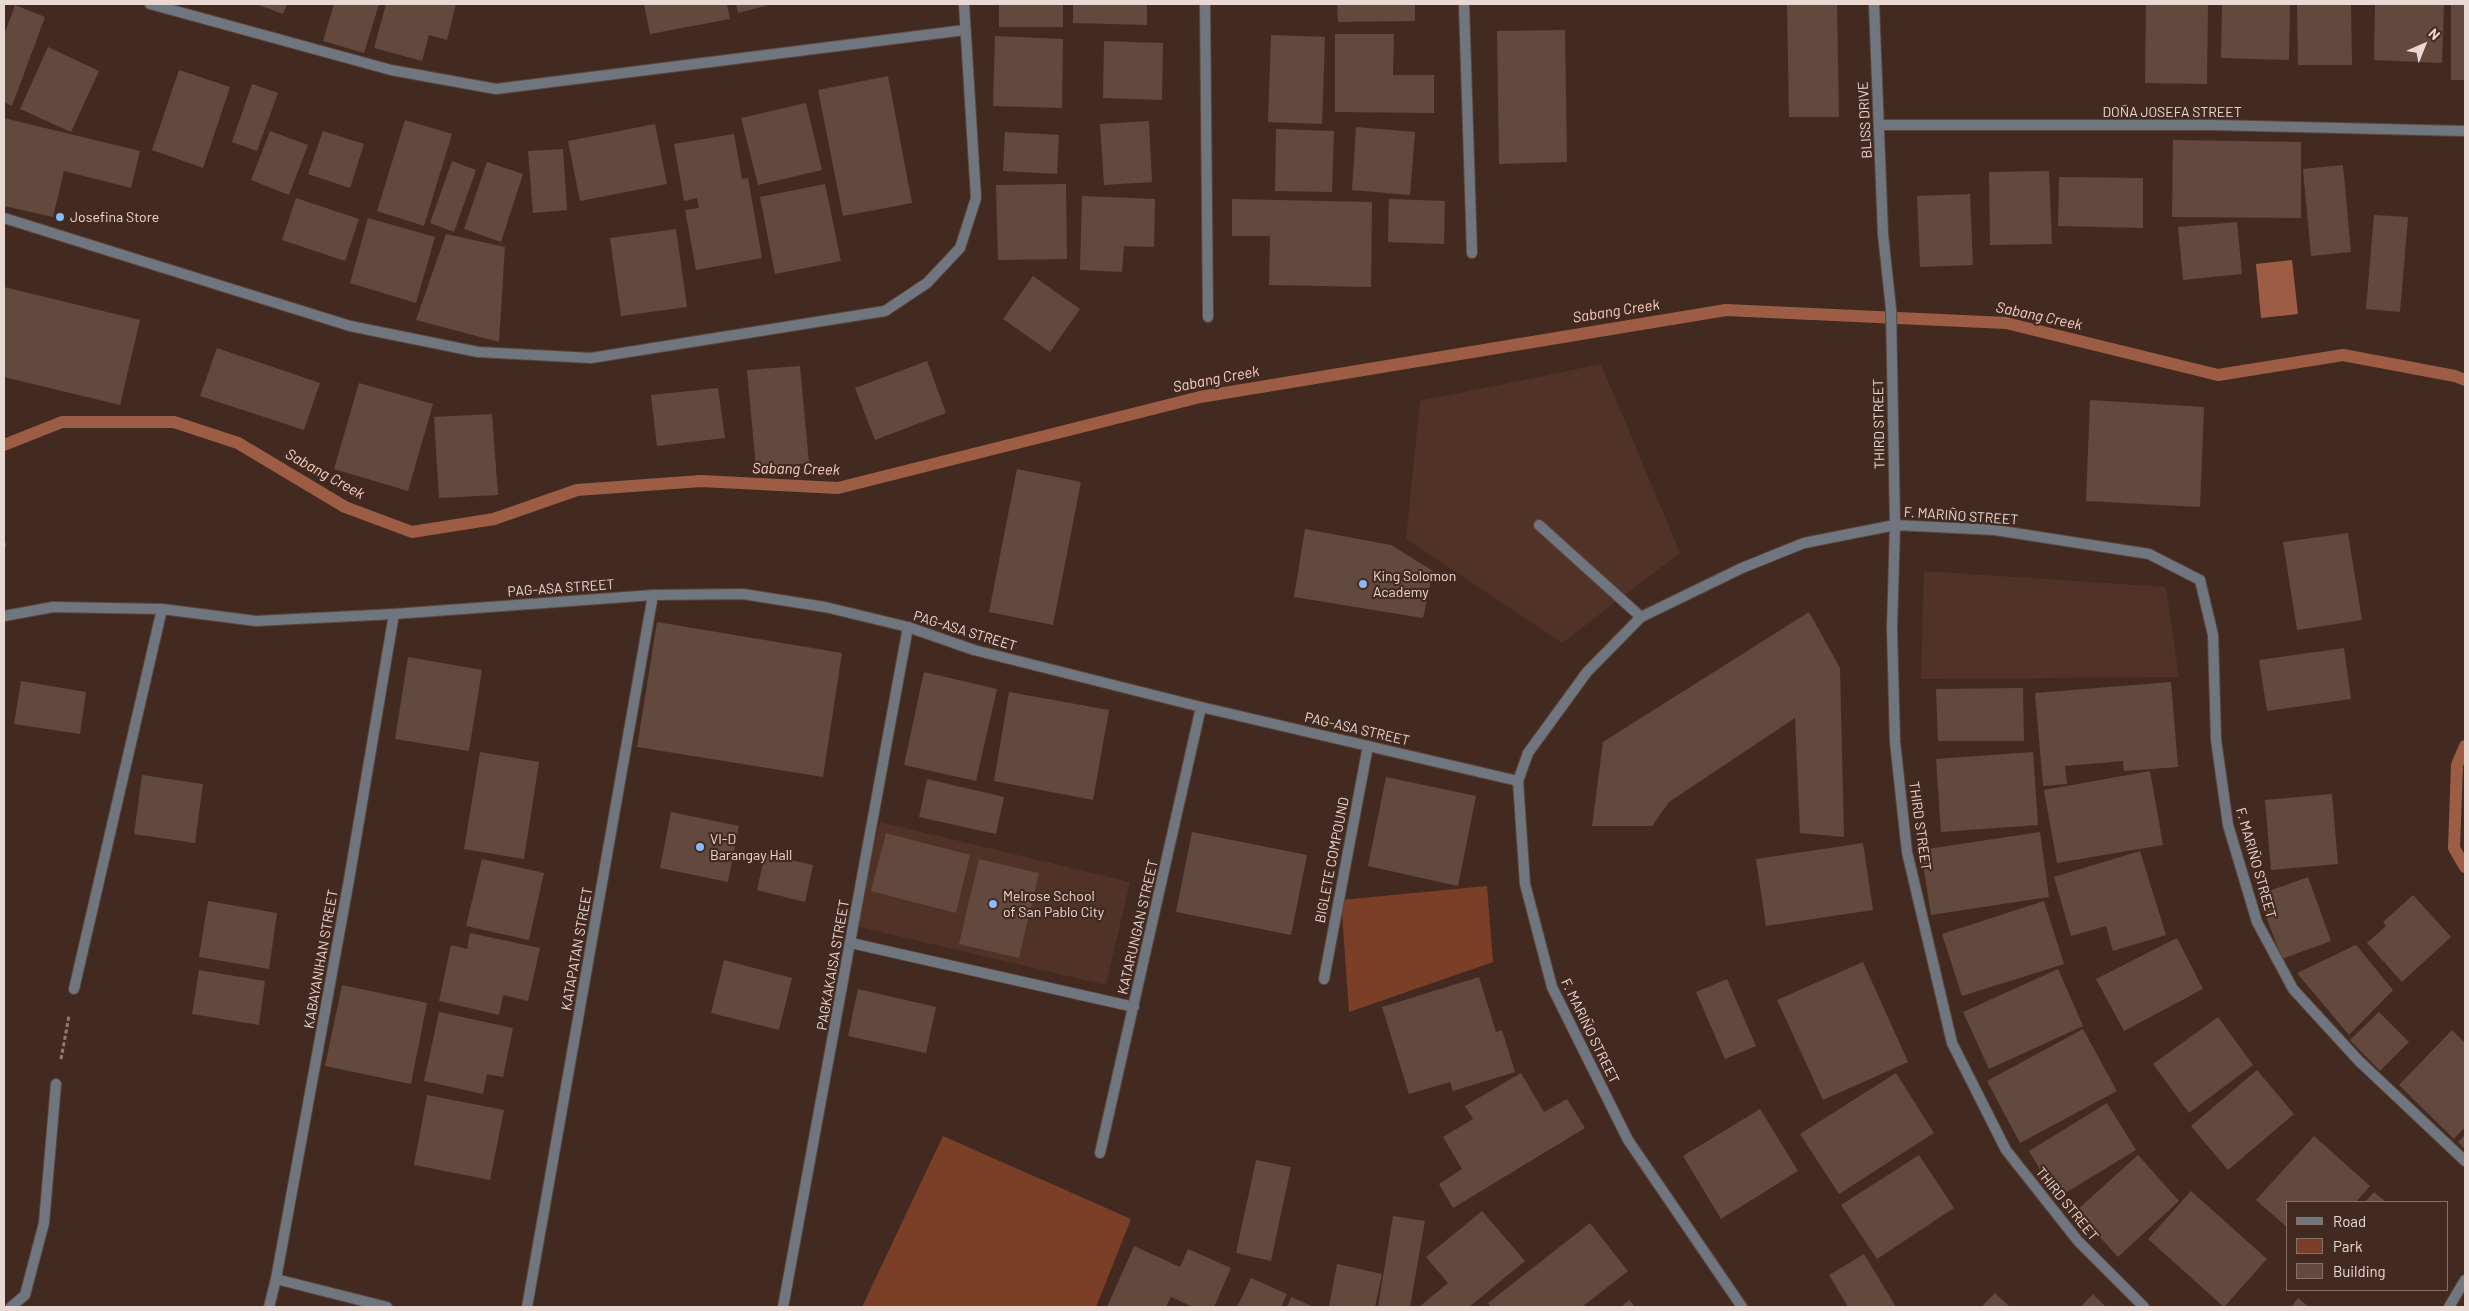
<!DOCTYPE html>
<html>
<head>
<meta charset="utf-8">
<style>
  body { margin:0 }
  #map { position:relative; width:2469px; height:1311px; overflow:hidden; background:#432a21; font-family:Barlow,sans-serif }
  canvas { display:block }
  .frame { position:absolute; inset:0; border:5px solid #ead9d3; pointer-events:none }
  .legend { position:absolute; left:2286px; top:1201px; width:162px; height:90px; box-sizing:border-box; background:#432a21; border:1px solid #867068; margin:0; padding:6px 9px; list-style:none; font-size:15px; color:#ead9d3 }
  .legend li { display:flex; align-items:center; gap:10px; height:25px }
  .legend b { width:25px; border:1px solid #867068 }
  .north { position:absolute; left:2399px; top:20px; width:50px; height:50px; -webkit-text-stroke:4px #432a21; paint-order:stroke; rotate:44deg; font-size:14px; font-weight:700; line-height:20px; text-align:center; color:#ead9d3 }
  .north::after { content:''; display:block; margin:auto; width:18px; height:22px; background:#ead9d3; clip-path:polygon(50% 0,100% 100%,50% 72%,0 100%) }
</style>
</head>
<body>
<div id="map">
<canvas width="2469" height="1311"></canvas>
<div class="frame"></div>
<ul class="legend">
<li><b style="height:6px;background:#6f7680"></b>Road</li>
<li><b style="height:14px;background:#7b3f28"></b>Park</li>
<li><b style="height:14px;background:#63483e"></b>Building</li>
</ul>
<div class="north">N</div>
</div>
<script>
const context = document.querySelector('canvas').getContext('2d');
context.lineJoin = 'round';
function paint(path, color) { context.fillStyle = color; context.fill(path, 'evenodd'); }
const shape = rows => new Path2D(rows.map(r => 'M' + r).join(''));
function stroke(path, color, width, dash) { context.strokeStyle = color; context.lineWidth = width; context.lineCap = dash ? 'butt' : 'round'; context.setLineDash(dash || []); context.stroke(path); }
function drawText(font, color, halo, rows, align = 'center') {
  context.font = font + ' Barlow,sans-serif'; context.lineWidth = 4.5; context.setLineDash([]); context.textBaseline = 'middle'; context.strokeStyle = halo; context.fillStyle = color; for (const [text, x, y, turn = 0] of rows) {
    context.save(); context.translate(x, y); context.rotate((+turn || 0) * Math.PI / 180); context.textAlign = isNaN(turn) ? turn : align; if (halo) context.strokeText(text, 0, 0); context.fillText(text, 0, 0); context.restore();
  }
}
paint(shape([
  [1601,364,1680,553,1562,643,1406,539,1420,401],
  [1924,571,2166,587,2179,677,1921,679],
  [880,822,1130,882,1106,985,855,926]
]), '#513226');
paint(shape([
  [1487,886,1493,962,1349,1012,1341,900],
  [943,1136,1131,1219,1096,1307,862,1307]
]), '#7b3f28');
paint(shape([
  [2292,260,2298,314,2261,318,2256,264]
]), '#9d5d45');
stroke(shape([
  [4,445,62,422,174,422,238,443,345,507,412,532,494,519,577,490,701,481,838,488,1200,397,1726,310,2006,323,2218,375,2343,355,2455,376,2465,380],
  [2465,746,2457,765,2454,848,2465,867]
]), '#9d5d45', 12);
paint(shape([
  [256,4,287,4,283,14],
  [334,4,379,4,364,53,323,41],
  [386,4,456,4,447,40,429,35,422,61,374,48],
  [644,4,727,4,730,19,650,34],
  [736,4,773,4,738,13],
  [999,4,1063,4,1063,27,999,27],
  [1073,4,1147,4,1147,25,1073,23],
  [1337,4,1415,4,1415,21,1338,22],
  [2146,4,2208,4,2207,84,2145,83],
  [2222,4,2290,4,2289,60,2221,58],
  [2297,4,2351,4,2352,65,2298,65],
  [2375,4,2444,4,2442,63,2374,60],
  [2451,4,2465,4,2465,80,2451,80],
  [15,5,45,17,12,106,4,102,4,35],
  [1787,5,1837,5,1839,117,1789,117],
  [1565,30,1567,162,1499,164,1497,31],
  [1335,34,1394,34,1393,75,1434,75,1434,113,1335,112],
  [1271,35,1325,37,1322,124,1268,122],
  [995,36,1063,39,1062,108,993,106],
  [1104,41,1163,43,1162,100,1103,98],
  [48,47,99,71,71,132,20,109],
  [179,70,230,87,203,168,152,150],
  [888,76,912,203,843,216,818,90],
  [252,84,278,93,257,151,232,142],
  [806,103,822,170,758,185,741,118],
  [4,118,140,151,131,188,64,171,53,217,4,206],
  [405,120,452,134,424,226,377,211],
  [1149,121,1152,182,1104,185,1100,124],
  [655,124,667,184,580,201,568,141],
  [1356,127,1415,132,1410,195,1352,190],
  [1276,129,1334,131,1332,192,1275,191],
  [270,131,308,145,289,195,251,180],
  [323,131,364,144,350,188,308,174],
  [1005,132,1059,135,1057,174,1003,171],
  [734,134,742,179,748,178,762,258,696,270,685,210,699,208,697,198,684,201,674,144],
  [2173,140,2301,142,2301,218,2172,217],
  [563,149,567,210,533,213,528,151],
  [452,161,476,170,454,232,430,223],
  [487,162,523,174,501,242,464,229],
  [2343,165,2351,252,2311,256,2303,169],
  [2049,171,2052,244,1990,245,1989,172],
  [2059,177,2143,178,2143,228,2058,226],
  [825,184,841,261,775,274,760,197],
  [1066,184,1067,259,998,260,996,185],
  [1970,194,1973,265,1920,267,1917,196],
  [1082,196,1155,199,1154,247,1124,246,1122,272,1080,270],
  [296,198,359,219,345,261,282,240],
  [1232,199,1372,202,1371,287,1269,285,1270,236,1232,236],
  [1389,199,1445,201,1444,244,1388,242],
  [2374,215,2408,217,2400,312,2366,309],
  [368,218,435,237,416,303,350,283],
  [2237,222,2242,274,2183,280,2178,227],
  [676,229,687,307,621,316,610,238],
  [446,234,505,247,499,342,416,320],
  [1033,276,1080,309,1050,352,1003,319],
  [4,287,140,320,120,405,4,377],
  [217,348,320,383,304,430,200,396],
  [927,361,946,413,875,440,855,388],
  [800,366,809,463,756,468,747,370],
  [359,383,433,404,408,491,334,469],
  [718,388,725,438,657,446,651,395],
  [2090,400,2204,407,2200,507,2086,501],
  [492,414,498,495,439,498,434,417],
  [1017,469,1081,482,1053,625,989,612],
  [1305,529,1391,545,1433,571,1423,618,1294,597],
  [2348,533,2362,620,2297,630,2283,542],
  [1809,612,1840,668,1844,837,1800,833,1795,718,1669,802,1652,826,1592,826,1603,742],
  [657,622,842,653,823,777,637,747],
  [2344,648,2351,699,2267,711,2259,660],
  [408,657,482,670,469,751,395,739],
  [924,672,997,689,976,781,904,765],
  [21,681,86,692,80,734,14,724],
  [2171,682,2178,767,2124,771,2123,761,2065,766,2067,784,2043,786,2035,693],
  [2023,688,2024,741,1938,741,1936,689],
  [1009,692,1109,710,1093,800,994,781],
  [480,752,539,762,524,859,464,849],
  [2033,752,2038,825,1941,832,1936,759],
  [2150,771,2163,845,2057,863,2044,790],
  [142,775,203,784,195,843,134,834],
  [1386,777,1476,796,1458,886,1368,866],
  [927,779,1004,797,996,834,919,817],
  [2332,794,2338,864,2271,870,2265,800],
  [671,812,739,826,728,882,660,868],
  [1192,832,1307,855,1291,935,1176,912],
  [2040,832,2049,897,1931,915,1921,850],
  [886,833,970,855,956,913,871,891],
  [1863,843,1873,910,1766,926,1756,859],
  [2140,851,2166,935,2113,951,2106,926,2071,936,2054,877],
  [765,854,813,865,805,902,757,890],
  [482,859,544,873,529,940,466,926],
  [979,859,1039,873,1019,958,959,944],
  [2308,877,2331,941,2282,959,2258,895],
  [2413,895,2451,937,2402,982,2367,943,2386,926,2383,922],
  [208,901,277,913,269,969,199,957],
  [2044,901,2064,964,1962,996,1942,934],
  [470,933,540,948,528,1001,503,995,499,1015,439,1001,451,945,467,949],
  [2177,938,2203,989,2124,1031,2096,979],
  [2356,945,2393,990,2349,1035,2297,973],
  [724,960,792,978,779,1030,711,1013],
  [1863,962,1908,1062,1823,1100,1777,1000],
  [2058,969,2083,1026,1989,1069,1963,1012],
  [199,970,265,981,259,1025,192,1014],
  [1479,977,1496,1032,1502,1030,1515,1072,1453,1091,1450,1082,1409,1094,1382,1007],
  [1727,979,1756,1046,1725,1059,1696,992],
  [342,985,427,1003,411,1084,325,1066],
  [858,989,936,1007,926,1053,848,1036],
  [439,1012,513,1028,503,1077,487,1074,483,1094,424,1081],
  [2379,1012,2409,1042,2380,1071,2350,1040],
  [2218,1017,2253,1065,2189,1113,2153,1064],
  [2083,1029,2117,1091,2020,1143,1987,1081],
  [2452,1030,2465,1043,2465,1127,2454,1139,2399,1085],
  [2257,1070,2294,1114,2228,1170,2191,1126],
  [1521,1073,1544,1112,1567,1099,1585,1128,1453,1208,1439,1184,1462,1169,1443,1137,1473,1119,1465,1106],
  [1896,1073,1934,1133,1839,1194,1800,1134],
  [427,1095,504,1110,490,1180,414,1165],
  [2107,1103,2136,1150,2057,1198,2029,1151],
  [1760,1109,1798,1171,1721,1219,1683,1156],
  [2465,1135,2465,1149,2458,1142],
  [2314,1136,2370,1186,2356,1202,2288,1202,2288,1228,2256,1200],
  [1919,1155,1954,1208,1877,1259,1841,1205],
  [2138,1155,2179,1201,2118,1257,2076,1211],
  [1256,1160,1291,1167,1271,1261,1236,1253],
  [2191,1191,2267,1259,2224,1307,2148,1239],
  [2374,1192,2386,1202,2365,1202],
  [1482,1211,1525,1261,1469,1307,1419,1307,1448,1283,1426,1257],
  [1393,1216,1425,1221,1410,1307,1378,1307],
  [1590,1223,1628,1271,1582,1307,1491,1307,1488,1303],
  [1134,1246,1180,1267,1188,1249,1231,1268,1214,1307,1193,1307,1171,1297,1166,1307,1107,1307],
  [1864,1254,1896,1307,1848,1307,1829,1275],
  [1337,1264,1382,1274,1375,1307,1329,1306],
  [1251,1278,1287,1294,1281,1307,1237,1307],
  [1995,1293,2010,1307,1981,1307],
  [2093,1294,2106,1307,2080,1307],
  [1291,1297,1314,1307,1287,1307],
  [2298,1298,2309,1307,2291,1307],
  [1629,1300,1635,1307,1621,1307]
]), '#63483e');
const service = shape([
  [1539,525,1641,617]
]);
const minor = shape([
  [150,4,391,70,496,89,965,30],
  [1205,4,1208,317],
  [1464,4,1472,253],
  [1874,4,1883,234,1891,309,1895,525,1892,629,1895,742,1907,852,1952,1043,2006,1150,2078,1241,2144,1307],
  [1879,125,2212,125,2465,131],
  [4,218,350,326,478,352,591,358,885,311,927,283,960,248,976,198,964,4],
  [4,616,53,607,162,609,256,621,394,614],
  [1518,781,1528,753,1587,672,1641,617,1742,568,1804,543,1895,525,1995,530,2149,554,2200,580,2213,635,2216,740,2228,825,2257,922,2293,989,2359,1061,2465,1161],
  [851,943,1134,1007],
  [1324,979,1368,746],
  [74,989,162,609],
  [1100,1153,1201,707],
  [276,1279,387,1307],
  [11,1307,25,1295,44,1223,56,1084],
  [527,1307,653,595],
  [783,1307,908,627],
  [2449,1307,2465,1280]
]);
const tertiary = shape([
  [269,1307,276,1279,349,880,394,614,653,595,743,594,825,607,908,627,974,650,1201,707,1518,781,1525,884,1552,987,1628,1140,1742,1307]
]);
stroke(service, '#5e463d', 12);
stroke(minor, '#5e463d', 12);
stroke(tertiary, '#5e463d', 12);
stroke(shape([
  [4,543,4,549],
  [61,1059,69,1016]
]), '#907a73', 3, [4, 2.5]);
stroke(service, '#6f7680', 10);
stroke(minor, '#6f7680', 10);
stroke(tertiary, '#6f7680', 10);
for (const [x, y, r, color] of [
  [60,217,5,"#89bafc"],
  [1363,584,5,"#89bafc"],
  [700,847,5,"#89bafc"],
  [993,904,5,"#89bafc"]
]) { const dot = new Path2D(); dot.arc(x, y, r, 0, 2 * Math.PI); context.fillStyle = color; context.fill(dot); stroke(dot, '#432a21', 2); }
drawText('14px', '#ead9d3', '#432a21', [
  ["DOÑA JOSEFA STREET",2172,112],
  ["BLISS DRIVE",1865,120,-93],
  ["THIRD STREET",1879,424,-91],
  ["F. MARIÑO STREET",1961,516,4],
  ["PAG-ASA STREET",561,588,-4],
  ["PAG-ASA STREET",965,631,17],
  ["PAG-ASA STREET",1357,729,13],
  ["THIRD STREET",1920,826,82],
  ["BIGLETE COMPOUND",1332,860,-79],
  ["F. MARIÑO STREET",2256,863,74],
  ["KATARUNGAN STREET",1138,927,-77],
  ["KATAPATAN STREET",577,949,-80],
  ["KABAYANIHAN STREET",321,959,-80],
  ["PAGKAKAISA STREET",833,965,-80],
  ["F. MARIÑO STREET",1590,1031,64],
  ["THIRD STREET",2067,1204,51]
]);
drawText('14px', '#ead9d3', '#432a21', [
  ["Josefina Store",70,217],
  ["King Solomon",1373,576],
  ["Academy",1373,592],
  ["VI-D",710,839],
  ["Barangay Hall",710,855],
  ["Melrose School",1003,896],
  ["of San Pablo City",1003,912]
], 'left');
drawText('italic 15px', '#f6cfc1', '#432a21', [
  ["Sabang Creek",1616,311,-9],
  ["Sabang Creek",2039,316,12],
  ["Sabang Creek",1216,379,-11],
  ["Sabang Creek",796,469,1],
  ["Sabang Creek",325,474,29]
]);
</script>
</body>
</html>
